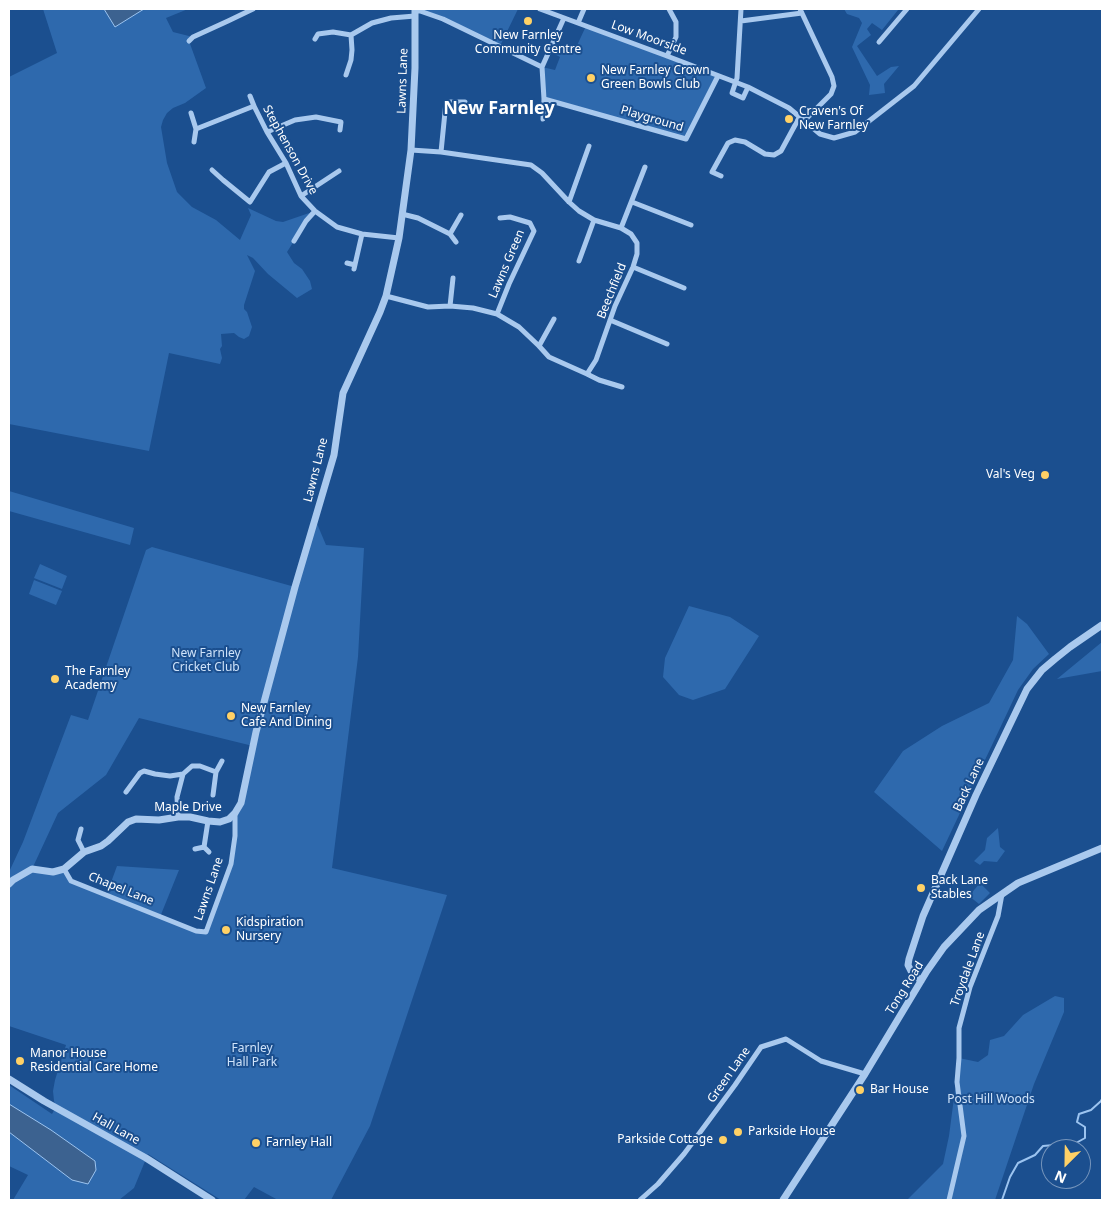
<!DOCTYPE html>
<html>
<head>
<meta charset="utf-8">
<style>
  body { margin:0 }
  #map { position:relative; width:1111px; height:1209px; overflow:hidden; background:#1b4f8f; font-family:"Noto Sans",sans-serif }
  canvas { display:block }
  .frame { position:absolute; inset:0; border:10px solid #fff; pointer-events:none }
  .north { position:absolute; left:1041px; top:1139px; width:50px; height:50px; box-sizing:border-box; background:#1b4f8f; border:1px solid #7695bc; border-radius:50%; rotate:203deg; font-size:14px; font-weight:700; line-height:20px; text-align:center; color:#fff }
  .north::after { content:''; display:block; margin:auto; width:18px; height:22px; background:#ffd166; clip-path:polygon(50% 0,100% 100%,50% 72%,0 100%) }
</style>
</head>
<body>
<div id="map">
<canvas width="1111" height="1209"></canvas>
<div class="frame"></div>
<div class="north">N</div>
</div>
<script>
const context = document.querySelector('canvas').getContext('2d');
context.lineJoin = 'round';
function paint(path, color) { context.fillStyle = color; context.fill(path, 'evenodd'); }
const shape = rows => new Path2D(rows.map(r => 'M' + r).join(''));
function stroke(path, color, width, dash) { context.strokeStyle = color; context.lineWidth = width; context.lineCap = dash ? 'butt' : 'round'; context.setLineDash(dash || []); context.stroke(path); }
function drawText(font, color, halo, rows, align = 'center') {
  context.font = font + ' "Noto Sans",sans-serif'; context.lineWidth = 4; context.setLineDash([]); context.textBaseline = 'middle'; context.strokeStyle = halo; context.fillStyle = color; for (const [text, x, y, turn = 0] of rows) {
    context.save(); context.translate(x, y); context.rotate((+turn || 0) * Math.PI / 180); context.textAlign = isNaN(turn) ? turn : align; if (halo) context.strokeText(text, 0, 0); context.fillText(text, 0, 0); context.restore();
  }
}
paint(shape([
  [43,9,104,9,115,27,144,9,188,9,166,18,173,32,193,37,189,41,206,88,185,103,173,108,167,113,163,120,161,127,167,163,177,192,192,207,216,220,240,240,251,215,248,208,276,221,283,222,315,211,294,241,287,252,294,263,302,269,310,281,312,289,297,298,268,274,253,258,247,255,255,271,244,305,244,309,247,312,252,327,249,336,244,339,239,337,234,333,221,334,222,346,220,349,222,358,220,364,169,353,149,451,9,424,9,77,57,53],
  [415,9,518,9,500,46],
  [844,9,896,9,898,10,882,30,872,23,867,29,871,35,857,46,877,76,891,67,899,66,884,84,885,93,869,95,870,85,852,47,862,23,859,18,847,14],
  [586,26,718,76,686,139,544,99,542,67,555,70,560,57,549,51,553,43,574,52],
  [9,491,134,528,130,545,9,511],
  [315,519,326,545,364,548,358,657,332,868,447,895,370,1126,331,1200,278,1200,254,1187,244,1200,221,1200,148,1154,134,1188,119,1200,13,1200,28,1175,9,1166,9,1085,52,1114,56,1107,54,1101,53,1091,55,1080,66,1045,9,1026,9,872,23,842,71,715,88,720,146,550,152,547,295,587],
  [139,718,253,746,235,826,231,864,206,932,160,917,179,870,117,866,106,896,71,881,64,869,32,869,58,813,106,775],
  [40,564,67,576,62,589,34,578],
  [34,580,62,591,56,605,29,594],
  [689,606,730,617,759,636,725,689,693,700,679,695,663,677,665,658],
  [1017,616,1027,624,1049,654,1033,669,1018,690,942,851,874,792,903,751,942,726,989,703,1013,660],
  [1102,642,1102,671,1057,679],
  [998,828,1000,847,1005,851,997,862,984,861,980,865,974,861,985,850,987,838],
  [980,883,990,893,979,904,969,896],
  [1055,996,1064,998,1064,1012,1034,1084,995,1200,907,1200,943,1164,949,1136,955,1090,958,1084,959,1058,978,1062,988,1055,990,1040,1004,1036,1023,1015]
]), '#2e69ad');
const water = shape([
  [104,9,144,9,115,27,104,9],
  [9,1104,51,1130,95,1161,96,1170,88,1184,72,1180,9,1132,9,1104]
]);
paint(water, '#3c6290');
stroke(water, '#9cc4f0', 1);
stroke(shape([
  [1002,1200,1010,1177,1018,1163,1035,1155,1043,1146,1076,1143,1085,1138,1085,1127,1077,1122,1079,1114,1091,1110,1101,1101,1102,1099]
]), '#9cc4f0', 2);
stroke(shape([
  [540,9,667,56,748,87,789,108,820,134,834,138,855,132,914,86,979,9],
  [741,9,737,78,732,93,743,98,748,87],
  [800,9,832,77,834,86,831,94,804,121],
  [415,11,420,11,443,19,542,67,544,99,543,119],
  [741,21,802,13],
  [578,23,584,9],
  [315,39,318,34,333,32,351,35],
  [189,41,193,37,228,21,253,9],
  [879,42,907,9],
  [667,56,676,37,676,22,669,9],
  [542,67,564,18],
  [346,75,351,60,352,50,351,35,372,23,391,18,415,16],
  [250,96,254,106,267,132,286,163,301,196,315,211,337,227,362,234,399,238],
  [544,99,686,139,718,76],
  [191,113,196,129],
  [267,132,295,120,316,117,341,122,340,130],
  [194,142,196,129,254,106],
  [441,152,446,102,465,102],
  [212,170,223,180,250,202,269,172,286,163],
  [721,176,712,172,728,143,735,140,745,142,765,154,774,155,781,151,800,116],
  [301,196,339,171],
  [569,202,589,146],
  [632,202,691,225],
  [402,214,418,218,450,234,461,215],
  [621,228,645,167],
  [450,234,456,242],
  [294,241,306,221,315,211],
  [579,261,594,220],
  [347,263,355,265],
  [633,267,684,288],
  [354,269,362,234],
  [386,296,428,307,450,306,473,308,497,314,519,327,539,346,549,357,587,374,596,360,615,306,633,267,637,254,637,243,631,234,621,228,594,220,579,211,569,202,542,173,531,165,441,152,411,150],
  [450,306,453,278],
  [497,314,509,284,534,231,530,223,510,217,500,218],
  [610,320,667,344],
  [539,346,554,319],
  [587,374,599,380,622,387],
  [216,772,222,761],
  [183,774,192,766,200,766,216,772,213,795],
  [126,792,140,773,144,771,155,774,170,776,183,774,177,797,178,817],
  [208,821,204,847,209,852],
  [81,829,78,840,84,852],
  [195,849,204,847],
  [64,869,71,881,196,931,206,932,231,864,235,836,235,813],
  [640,1200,658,1184,684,1154,735,1085,761,1047,786,1039,821,1061,865,1074],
  [949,1200,964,1136,957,1082,959,1058,959,1028,970,987,998,916,1002,894]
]), '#a9c9ee', 5);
stroke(shape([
  [9,884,13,880,32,869,53,872,64,869,84,852,101,846,108,841,128,822,136,819,159,820,178,817,190,817,208,821,220,822,229,819,235,813,241,803,256,732,295,587,334,455,343,393,380,312,386,296,399,238,411,150,415,68,415,9],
  [921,981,911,971,908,965,909,959,923,916,976,795,1027,689,1042,670,1055,659,1070,647,1102,625],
  [9,1079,44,1101,146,1158,212,1200],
  [783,1200,865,1074,927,971,944,947,979,910,1018,883,1102,848]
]), '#a9c9ee', 7);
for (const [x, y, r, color] of [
  [528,21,5,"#ffd166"],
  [591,78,5,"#ffd166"],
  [789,119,5,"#ffd166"],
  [1045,475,5,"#ffd166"],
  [55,679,5,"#ffd166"],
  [231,716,5,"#ffd166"],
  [921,888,5,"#ffd166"],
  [226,930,5,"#ffd166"],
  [20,1061,5,"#ffd166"],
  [860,1090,5,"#ffd166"],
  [738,1132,5,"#ffd166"],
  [723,1140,5,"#ffd166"],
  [256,1143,5,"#ffd166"]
]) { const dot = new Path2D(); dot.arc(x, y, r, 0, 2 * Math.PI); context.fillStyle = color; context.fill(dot); stroke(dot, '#1b4f8f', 2); }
drawText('12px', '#fff', '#1b4f8f', [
  ["New Farnley",528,36,"center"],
  ["Community Centre",528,50,"center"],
  ["New Farnley Crown",601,71],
  ["Green Bowls Club",601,85],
  ["Craven's Of",799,112],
  ["New Farnley",799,126],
  ["Val's Veg",1035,475,"right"],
  ["The Farnley",65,672],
  ["Academy",65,686],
  ["New Farnley",241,709],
  ["Cafe And Dining",241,723],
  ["Back Lane",931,881],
  ["Stables",931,895],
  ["Kidspiration",236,923],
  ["Nursery",236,937],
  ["Manor House",30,1054],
  ["Residential Care Home",30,1068],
  ["Bar House",870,1090],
  ["Parkside House",748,1132],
  ["Parkside Cottage",713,1140,"right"],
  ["Farnley Hall",266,1143]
], 'left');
drawText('12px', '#fff', '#1b4f8f', [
  ["Low Moorside",649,38,20],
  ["Lawns Lane",403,81,-88],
  ["Playground",652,119,16],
  ["Stephenson Drive",290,150,61],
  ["Lawns Green",507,264,-67],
  ["Beechfield",612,291,-68],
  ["Lawns Lane",316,470,-76],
  ["Back Lane",969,785,-65],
  ["Maple Drive",188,808],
  ["Chapel Lane",121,889,22],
  ["Lawns Lane",209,889,-71],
  ["Troydale Lane",968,969,-70],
  ["Tong Road",905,988,-58],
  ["Green Lane",729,1075,-55],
  ["Hall Lane",116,1129,29]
]);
drawText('12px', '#cfe3fa', '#1b4f8f', [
  ["New Farnley",206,654],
  ["Cricket Club",206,668],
  ["Farnley",252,1049],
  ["Hall Park",252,1063],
  ["Post Hill Woods",991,1100]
]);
drawText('bold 18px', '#fff', '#1b4f8f', [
  ["New Farnley",499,109]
]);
</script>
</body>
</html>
